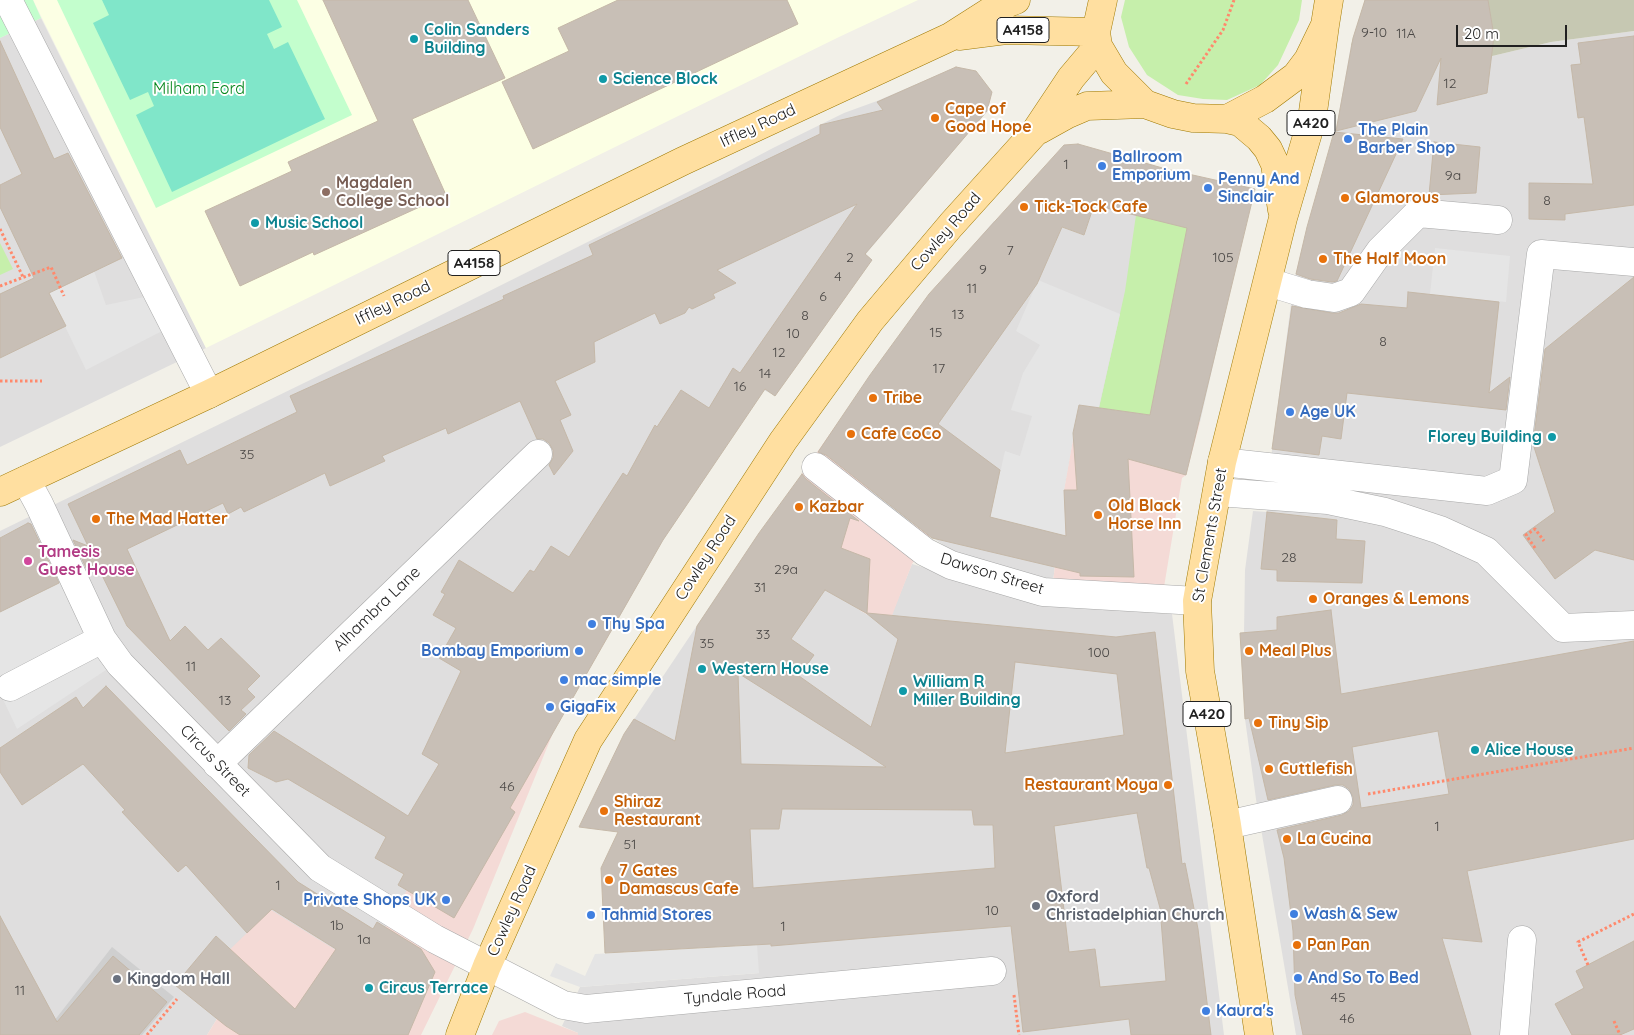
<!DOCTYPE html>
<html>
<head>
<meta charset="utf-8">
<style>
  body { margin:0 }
  #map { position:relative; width:1634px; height:1035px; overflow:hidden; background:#f2f0e8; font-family:Quicksand,sans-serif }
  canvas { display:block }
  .scale { position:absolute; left:1456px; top:25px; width:111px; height:22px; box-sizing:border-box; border:2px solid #212121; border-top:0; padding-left:6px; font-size:15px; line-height:18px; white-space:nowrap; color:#212121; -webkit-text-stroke:4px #fff; paint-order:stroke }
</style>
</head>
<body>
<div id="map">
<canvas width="1634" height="1035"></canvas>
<div class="scale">20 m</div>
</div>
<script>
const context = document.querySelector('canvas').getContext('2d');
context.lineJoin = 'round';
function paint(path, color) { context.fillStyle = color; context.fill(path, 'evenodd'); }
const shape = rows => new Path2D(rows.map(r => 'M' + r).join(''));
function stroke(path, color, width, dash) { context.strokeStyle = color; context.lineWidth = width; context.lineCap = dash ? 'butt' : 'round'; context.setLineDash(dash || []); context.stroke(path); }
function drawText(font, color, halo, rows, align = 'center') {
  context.font = font + ' Quicksand,sans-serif'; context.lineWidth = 4; context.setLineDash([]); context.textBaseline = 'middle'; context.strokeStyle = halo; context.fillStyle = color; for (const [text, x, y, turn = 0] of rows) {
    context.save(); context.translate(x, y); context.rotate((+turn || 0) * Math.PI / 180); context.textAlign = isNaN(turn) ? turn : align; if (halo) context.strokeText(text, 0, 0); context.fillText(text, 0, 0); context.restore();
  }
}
paint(shape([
  [41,18,206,348,0,447,0,38],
  [1634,31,1634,1035,1296,1035,1256,799,1245,719,1240,634,1244,633,1245,570,1253,511,1267,512,1272,449,1294,281,1307,227,1337,124,1351,45,1438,61,1463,63,1551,42],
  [956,67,976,71,992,92,987,111,866,254,872,260,775,396,764,390,663,540,617,621,576,595,382,935,228,1001,207,1035,0,1035,0,531,343,364,720,176,773,148,844,113,877,101],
  [1094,205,1247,218,1200,422,1079,405,1064,490,1053,582,955,553,868,493,903,438,853,401,921,305,994,221,1048,258,1061,227,1084,235],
  [759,533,861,611,887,626,912,564,1051,605,1172,614,1224,1035,578,1035,578,1033,562,1026,580,987,759,973,631,724]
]), '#dfdede');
paint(shape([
  [853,401,903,438,868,493,930,536,912,564,888,626,861,611,829,585,797,481],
  [1079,405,1200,422,1186,475,1182,478,1164,587,1053,582,1064,490],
  [575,595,617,621,555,728,473,929,421,1035,207,1035,228,1001,200,978,271,910,363,967],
  [525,1012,578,1033,578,1035,492,1035,499,1021]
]), '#f4dad6');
paint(shape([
  [33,0,918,0,839,37,206,348]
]), '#fcffe4');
paint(shape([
  [112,947,174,997,142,1035,43,1035]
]), '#cfcfcf');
paint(shape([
  [1365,0,1634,0,1634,31,1551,42,1463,63,1438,61,1351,45]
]), '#c6c8b2');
paint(shape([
  [1125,0,1302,0,1299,20,1278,65,1260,85,1227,100,1203,99,1178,95,1147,75,1129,47,1121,17],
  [1136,215,1190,215,1150,415,1099,408,1125,291],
  [0,243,13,269,0,275]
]), '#c6efab');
paint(shape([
  [0,0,33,0,41,18,0,38],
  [57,0,297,0,352,115,156,208]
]), '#c3fecd');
paint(shape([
  [102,0,269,0,282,27,267,34,274,49,288,42,325,119,172,192,136,115,154,106,148,92,130,100,93,23,109,15]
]), '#80e6c9');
paint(shape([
  [1435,248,1510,256,1506,302,1430,294],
  [94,271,106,305,149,296,166,329,86,370,49,293],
  [1038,280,1120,314,1099,407,1079,405,1064,490,1066,540,990,517,1005,451,1020,456,1032,416,1011,410,1023,373,1040,345,1016,331],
  [66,580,109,668,17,729,0,693,0,612],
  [757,945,759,973,580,987,550,976,556,963,585,976,595,954]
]), '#e5e5e5');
const building = shape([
  [323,0,468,0,505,78,412,119,446,195,314,255,313,252,240,286,205,211,292,171,288,162,378,121,323,0],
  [618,0,787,0,798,24,533,149,502,82,569,51,558,28,618,0],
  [1365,0,1488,0,1494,36,1487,93,1437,105,1441,58,1416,111,1336,131,1353,38,1365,0],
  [1634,36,1634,205,1565,214,1565,220,1529,219,1529,183,1593,184,1584,117,1578,118,1571,65,1581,64,1578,43,1634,36],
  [0,41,54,159,68,153,122,258,49,293,66,326,0,358,0,294,34,278,0,207,0,185,22,174,0,127,0,41],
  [956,67,976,71,992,92,987,111,865,254,872,260,798,364,775,396,765,389,663,540,510,808,515,812,454,918,398,885,404,874,375,858,386,837,288,779,276,782,248,768,249,755,274,731,408,816,439,764,422,754,461,671,439,658,456,628,433,615,445,594,441,592,459,560,513,593,530,570,534,572,551,546,569,557,623,473,627,476,655,425,657,427,681,390,709,408,733,368,740,373,857,204,717,270,736,283,713,294,715,298,692,309,689,307,685,313,660,324,655,313,594,342,595,362,555,381,571,415,560,420,573,451,554,475,549,465,553,458,553,450,549,443,543,439,537,439,520,401,448,434,446,428,382,456,385,461,330,486,325,473,244,512,241,507,228,514,223,503,127,549,170,641,185,626,208,650,221,638,260,676,247,689,255,697,241,710,246,714,229,731,127,626,97,565,87,570,73,540,88,546,68,504,180,450,187,465,297,412,290,396,504,299,503,296,593,255,589,245,820,134,820,125,883,110,877,102,956,67],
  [1334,132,1403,139,1337,281,1332,282,1310,279,1296,274,1307,227,1334,132],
  [1434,142,1480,147,1476,193,1429,195,1434,142],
  [1078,144,1166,169,1255,189,1186,475,1128,459,1134,577,1080,576,1080,573,932,538,826,455,818,452,870,375,929,294,1064,145,1078,144],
  [1094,205,1187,228,1150,415,1079,405,1073,433,1077,490,1064,490,1066,536,990,517,1000,470,938,424,1037,284,1062,227,1084,235,1094,205],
  [1634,277,1634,560,1595,550,1555,579,1523,535,1555,512,1533,444,1545,349,1634,277],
  [1408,292,1499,302,1489,393,1510,377,1506,410,1347,393,1341,439,1322,436,1319,455,1272,449,1292,306,1332,313,1339,313,1361,304,1407,308,1408,292],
  [802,474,806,479,859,521,850,518,841,548,870,559,867,613,1116,637,1155,632,1182,864,1185,863,1198,929,1211,1035,1131,1035,1129,1019,1023,1032,1011,926,771,946,771,944,605,953,601,868,618,832,579,827,624,734,634,719,675,741,697,626,759,533,802,474],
  [825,590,866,613,898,639,871,727,799,676,814,655,791,639,825,590],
  [1015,662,1117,674,1124,735,1005,753,1015,662],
  [738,673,863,752,886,767,741,764,738,673],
  [782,809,972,810,974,825,993,825,995,868,753,888,750,829,779,829,782,809],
  [1137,813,1147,868,1149,868,1160,908,1166,981,1100,987,1095,949,1069,952,1054,826,1137,813],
  [1267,512,1337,520,1336,539,1365,541,1362,583,1277,581,1277,570,1261,569,1267,512],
  [28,523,31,524,59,583,0,612,0,538,28,523],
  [1331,610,1341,694,1634,641,1634,839,1467,871,1482,942,1442,938,1471,1035,1303,1035,1295,995,1293,931,1289,898,1284,858,1277,830,1342,815,1349,811,1353,805,1353,797,1349,789,1343,785,1335,785,1268,800,1249,718,1245,719,1240,633,1277,630,1277,617,1331,610],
  [1438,731,1449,794,1361,808,1352,747,1438,731],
  [106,686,298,882,373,929,377,922,421,949,435,972,408,1035,240,1035,226,1026,175,985,216,936,295,1009,336,949,272,909,247,933,186,865,178,872,122,812,125,810,83,764,22,805,0,772,0,748,76,697,83,708,106,686],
  [0,916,57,1022,113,956,167,1002,139,1035,0,1035,0,916],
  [1634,941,1634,1029,1620,1035,1572,1035,1555,1004,1584,988,1576,971,1634,941]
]);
paint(building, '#c8bfb6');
stroke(building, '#c5b8a8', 1);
const minor = shape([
  [8,0,209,394],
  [1268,282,1307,294,1334,298,1351,292,1380,251,1418,213,1498,220],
  [1222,462,1487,491,1513,480,1541,254,1634,262],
  [816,467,925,552,951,565,1043,592,1197,601],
  [26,480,39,504,102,639,120,664,320,868,435,939,563,1005,586,1009,992,971],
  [1217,492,1328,500,1385,512,1440,530,1486,551,1563,628,1634,625],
  [10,687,102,639],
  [217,764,538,454],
  [1227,825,1338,800],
  [1514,1035,1522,940]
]);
const major = shape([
  [1103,0,1096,32,1098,46,1114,73,1145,104,1173,114,1193,118,1227,119,1240,122,1259,138,1268,149,1275,164,1282,210],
  [959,36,1006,30,1096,32],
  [1227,119,1265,99,1296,76,1308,60,1325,25,1329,0],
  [1039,130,1066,115,1087,106,1145,104],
  [0,492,209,394,683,161,950,37,997,7,1016,0],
  [460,1035,487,966,588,740,783,441,870,321,951,225,1035,132,1071,78,1098,46],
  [1259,1035,1227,825,1200,671,1197,601,1222,462,1283,218,1312,119,1325,25]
]);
stroke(minor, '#a8a8a8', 29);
stroke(major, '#9f7900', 29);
stroke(shape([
  [1186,84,1223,30,1234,0],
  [0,229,23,277],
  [0,286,51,267,64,296],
  [0,381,42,381],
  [1535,548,1526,535,1535,529,1544,541],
  [1368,794,1634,748],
  [1588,965,1578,942,1634,914],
  [1014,995,1019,1035],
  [1614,1021,1620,1035],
  [147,1035,177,999]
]), '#ff896c', 3, [2.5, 2.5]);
stroke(minor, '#fff', 28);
stroke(major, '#ffdfa0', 28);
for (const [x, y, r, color] of [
  [414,39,5,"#0f9aa8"],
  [603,79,5,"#0f9aa8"],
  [935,118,5,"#e8710a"],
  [1348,139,5,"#3f7fe0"],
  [1102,166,5,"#3f7fe0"],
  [1208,188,5,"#3f7fe0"],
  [326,192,5,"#8d6e63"],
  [1345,198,5,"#e8710a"],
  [1024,207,5,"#e8710a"],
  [255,223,5,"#0f9aa8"],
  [1323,259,5,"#e8710a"],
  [873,398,5,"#e8710a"],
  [1290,412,5,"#3f7fe0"],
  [851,434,5,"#e8710a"],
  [1552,437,5,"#0f9aa8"],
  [799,507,5,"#e8710a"],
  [1098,515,5,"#e8710a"],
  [96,519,5,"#e8710a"],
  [28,561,5,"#d1479c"],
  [1313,599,5,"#e8710a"],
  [592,624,5,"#3f7fe0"],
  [579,651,5,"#3f7fe0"],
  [1249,651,5,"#e8710a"],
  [702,669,5,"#0f9aa8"],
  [564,680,5,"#3f7fe0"],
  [903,691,5,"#0f9aa8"],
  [550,707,5,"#3f7fe0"],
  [1258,723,5,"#e8710a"],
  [1475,750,5,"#0f9aa8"],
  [1269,769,5,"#e8710a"],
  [1168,785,5,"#e8710a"],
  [604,811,5,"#e8710a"],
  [1287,839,5,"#e8710a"],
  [609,880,5,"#e8710a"],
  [446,900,5,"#3f7fe0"],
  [1036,906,5,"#6b7280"],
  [1294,914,5,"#3f7fe0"],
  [591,915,5,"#3f7fe0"],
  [1297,945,5,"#e8710a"],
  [1298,978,5,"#3f7fe0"],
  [117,979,5,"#6b7280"],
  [369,988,5,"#0f9aa8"],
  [1206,1011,5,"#3f7fe0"]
]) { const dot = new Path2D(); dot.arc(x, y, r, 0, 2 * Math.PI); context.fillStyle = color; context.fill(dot); stroke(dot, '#fff', 2); }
drawText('14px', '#4b4846', null, [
  ["9-10",1374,33],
  ["11A",1406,34],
  ["12",1450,84],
  ["1",1066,165],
  ["9a",1453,176],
  ["8",1547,201],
  ["7",1010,251],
  ["2",850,258],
  ["105",1223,258],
  ["9",983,270],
  ["4",838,277],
  ["11",972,289],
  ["6",823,297],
  ["13",958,315],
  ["8",805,316],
  ["15",936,333],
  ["10",793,334],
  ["8",1383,342],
  ["12",779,353],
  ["17",939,369],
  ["14",765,374],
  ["16",740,387],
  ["35",247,455],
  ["28",1289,558],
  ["29a",786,570],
  ["31",760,588],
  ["33",763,635],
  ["35",707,644],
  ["100",1099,653],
  ["11",191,667],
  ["13",225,701],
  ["46",507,787],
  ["1",1437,827],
  ["51",630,845],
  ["1",278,886],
  ["10",992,911],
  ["1b",337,926],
  ["1",783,927],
  ["1a",364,940],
  ["11",20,991],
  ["45",1338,998],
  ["46",1347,1019]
]);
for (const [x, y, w] of [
  [1023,30,52],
  [1311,123,48],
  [474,263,52],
  [1207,714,48]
]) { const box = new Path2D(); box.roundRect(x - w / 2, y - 12.5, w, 25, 4); context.fillStyle = '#fff'; context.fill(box); stroke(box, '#212121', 1); }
drawText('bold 15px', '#212121', null, [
  ["A4158",1023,30],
  ["A420",1311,123],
  ["A4158",474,263],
  ["A420",1207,714]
]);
drawText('bold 16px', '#0d838f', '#fff', [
  ["Colin Sanders",424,30],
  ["Building",424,48],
  ["Science Block",613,79],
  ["Music School",265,223],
  ["Florey Building",1542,437,"right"],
  ["Western House",712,669],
  ["William R",913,682],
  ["Miller Building",913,700],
  ["Alice House",1485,750],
  ["Circus Terrace",379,988]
], 'left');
drawText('16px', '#04861b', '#fff', [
  ["Milham Ford",199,89]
]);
drawText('bold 16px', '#c56008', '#fff', [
  ["Cape of",945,109],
  ["Good Hope",945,127],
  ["Glamorous",1355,198],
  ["Tick-Tock Cafe",1034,207],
  ["The Half Moon",1333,259],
  ["Tribe",883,398],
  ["Cafe CoCo",861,434],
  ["Old Black",1108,506],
  ["Horse Inn",1108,524],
  ["Kazbar",809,507],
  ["The Mad Hatter",106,519],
  ["Oranges & Lemons",1323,599],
  ["Meal Plus",1259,651],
  ["Tiny Sip",1268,723],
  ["Cuttlefish",1279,769],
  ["Restaurant Moya",1158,785,"right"],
  ["Shiraz",614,802],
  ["Restaurant",614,820],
  ["La Cucina",1297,839],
  ["7 Gates",619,871],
  ["Damascus Cafe",619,889],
  ["Pan Pan",1307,945]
], 'left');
drawText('16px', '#212121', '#fff', [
  ["Iffley Road",758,126,-25],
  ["Cowley Road",946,232,-49],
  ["Iffley Road",393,303,-26],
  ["St Clements Street",1210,535,-80],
  ["Cowley Road",706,558,-57],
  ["Dawson Street",992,574,17],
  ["Alhambra Lane",377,609,-44],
  ["Circus Street",215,761,46],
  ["Cowley Road",512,911,-66],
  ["Tyndale Road",735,995,-5]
]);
drawText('bold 16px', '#366cbe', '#fff', [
  ["The Plain",1358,130],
  ["Barber Shop",1358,148],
  ["Ballroom",1112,157],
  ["Emporium",1112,175],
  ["Penny And",1218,179],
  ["Sinclair",1218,197],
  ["Age UK",1300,412],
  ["Thy Spa",602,624],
  ["Bombay Emporium",569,651,"right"],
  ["mac simple",574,680],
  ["GigaFix",560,707],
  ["Private Shops UK",436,900,"right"],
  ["Wash & Sew",1304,914],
  ["Tahmid Stores",601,915],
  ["And So To Bed",1308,978],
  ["Kaura's",1216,1011]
], 'left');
drawText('bold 16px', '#785e54', '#fff', [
  ["Magdalen",336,183],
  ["College School",336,201]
], 'left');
drawText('bold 16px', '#b23c85', '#fff', [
  ["Tamesis",38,552],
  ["Guest House",38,570]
], 'left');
drawText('bold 16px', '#5b616d', '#fff', [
  ["Oxford",1046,897],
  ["Christadelphian Church",1046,915],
  ["Kingdom Hall",127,979]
], 'left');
</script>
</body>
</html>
